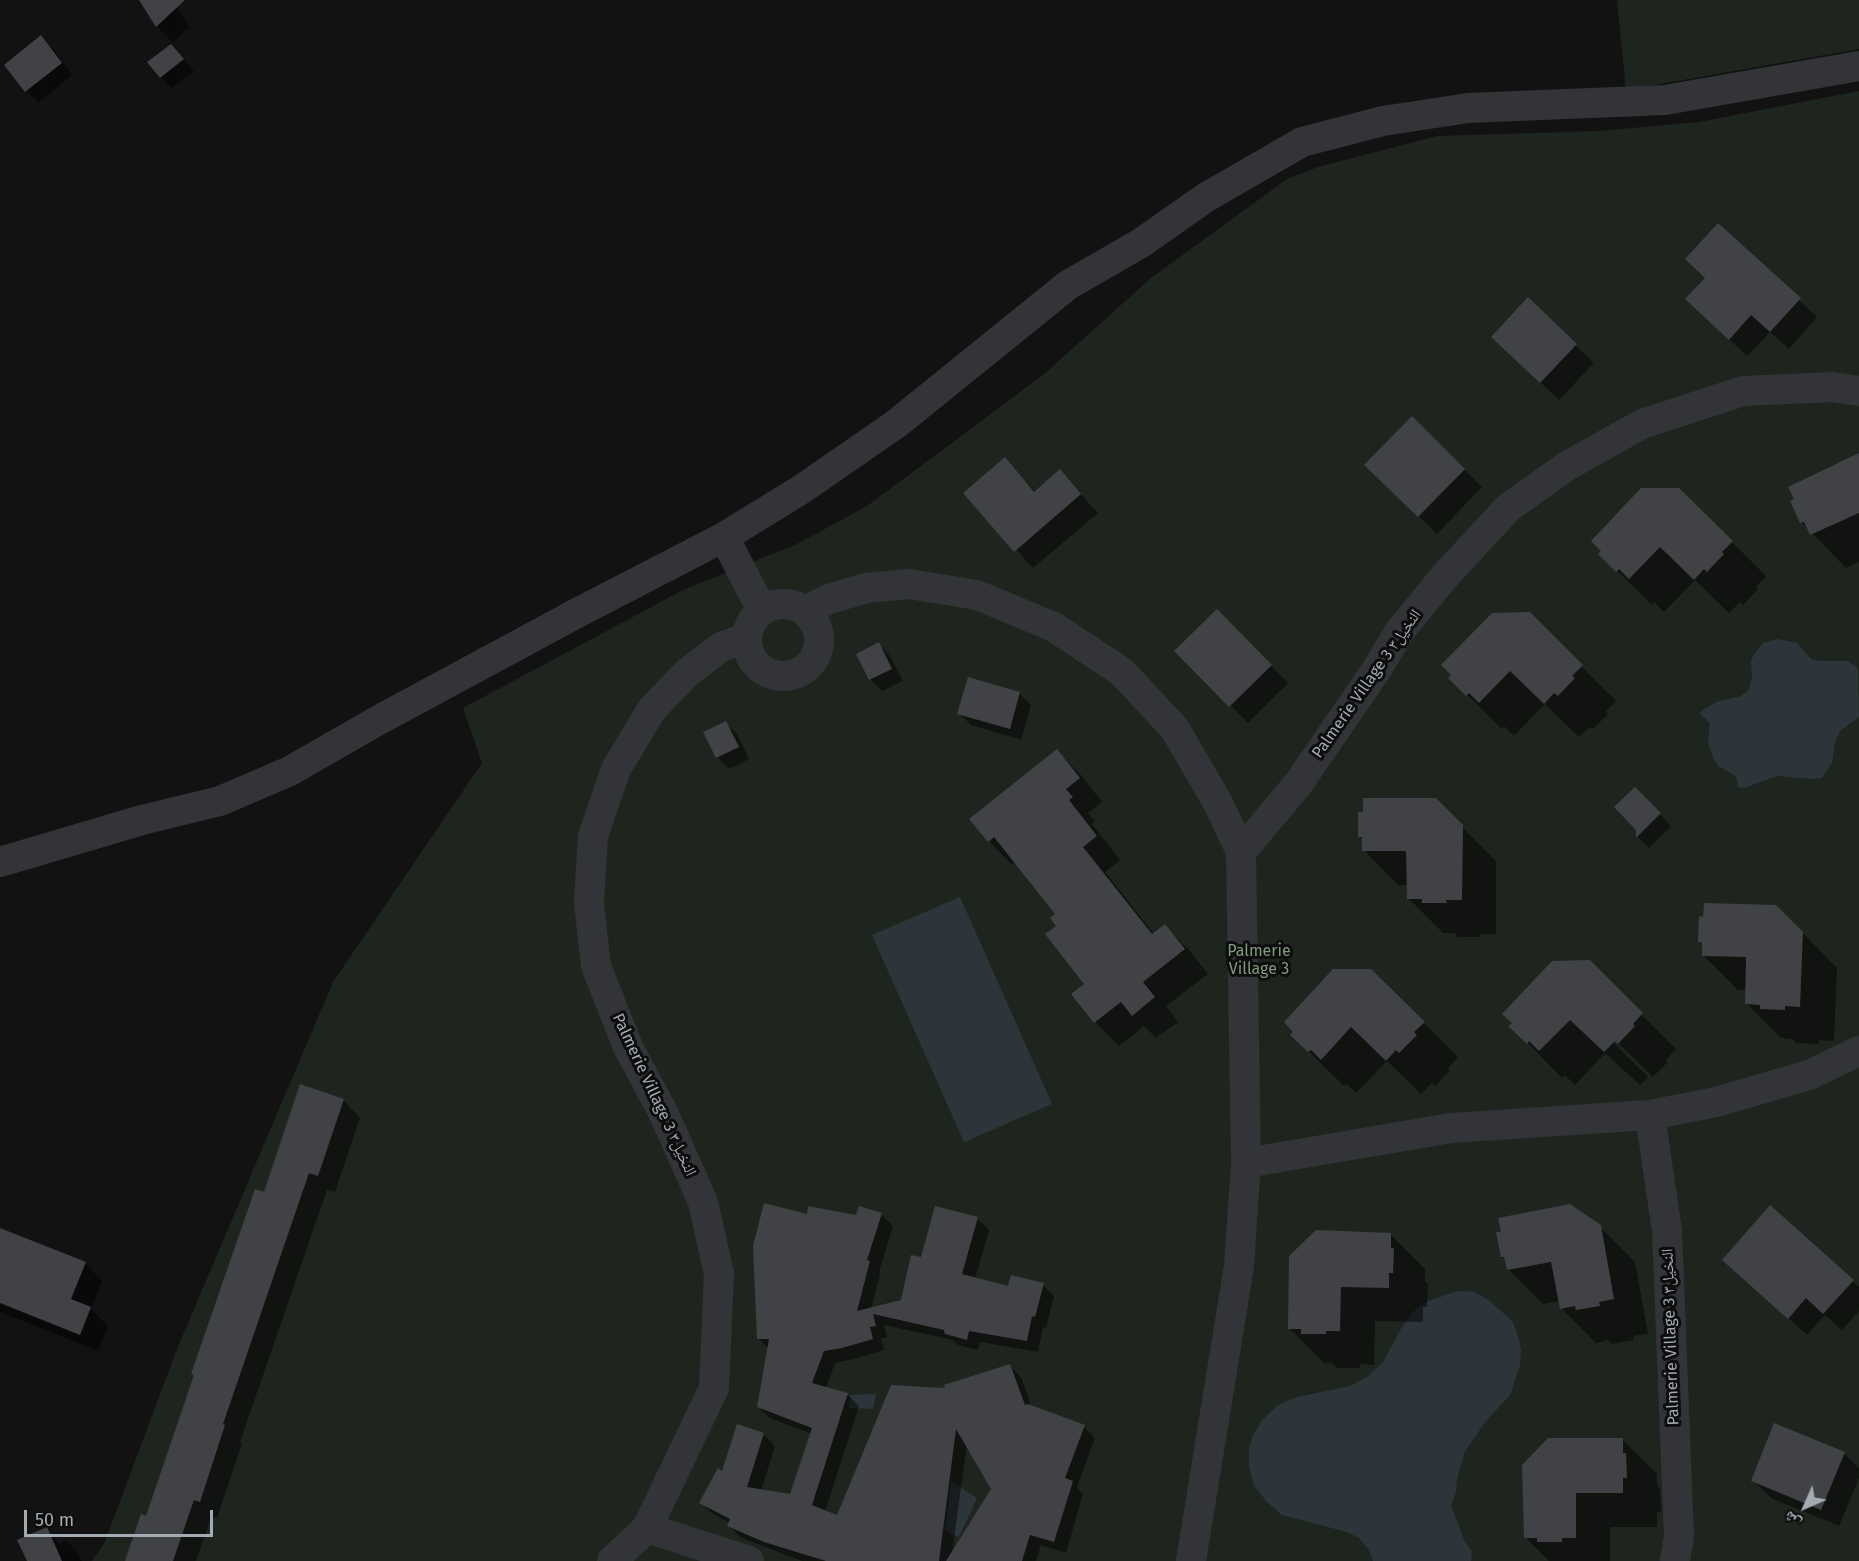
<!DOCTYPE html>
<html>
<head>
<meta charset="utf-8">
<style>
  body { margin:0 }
  #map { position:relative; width:1859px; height:1561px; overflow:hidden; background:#121213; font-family:"Fira Sans","Noto Naskh Arabic",sans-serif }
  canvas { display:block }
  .north { position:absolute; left:1775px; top:1477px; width:60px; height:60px; -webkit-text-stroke:4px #0d0d0e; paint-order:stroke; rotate:225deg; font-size:16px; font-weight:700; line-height:24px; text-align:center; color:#a4abb2 }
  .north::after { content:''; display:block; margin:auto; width:21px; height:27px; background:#a4abb2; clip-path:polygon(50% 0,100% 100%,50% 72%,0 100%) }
  .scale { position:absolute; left:24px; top:1510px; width:189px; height:27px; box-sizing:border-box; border:3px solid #a4abb2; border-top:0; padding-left:8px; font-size:18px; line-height:21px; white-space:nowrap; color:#a4abb2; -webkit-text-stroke:4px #0d0d0e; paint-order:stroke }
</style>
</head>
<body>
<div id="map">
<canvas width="1859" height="1561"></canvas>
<div class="north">ش</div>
<div class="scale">50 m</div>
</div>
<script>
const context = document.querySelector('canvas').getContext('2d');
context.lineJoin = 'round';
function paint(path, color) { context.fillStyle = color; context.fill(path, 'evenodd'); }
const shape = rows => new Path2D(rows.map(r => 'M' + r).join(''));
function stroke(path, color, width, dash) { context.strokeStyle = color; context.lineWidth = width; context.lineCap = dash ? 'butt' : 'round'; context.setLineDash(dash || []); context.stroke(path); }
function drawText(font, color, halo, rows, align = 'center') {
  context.font = font + ' "Fira Sans","Noto Naskh Arabic",sans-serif'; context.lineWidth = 6; context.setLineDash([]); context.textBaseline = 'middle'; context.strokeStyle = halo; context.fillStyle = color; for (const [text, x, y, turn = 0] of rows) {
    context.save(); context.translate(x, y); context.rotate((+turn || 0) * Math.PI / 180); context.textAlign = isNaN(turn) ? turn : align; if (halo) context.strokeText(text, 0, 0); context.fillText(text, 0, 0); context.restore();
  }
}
paint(shape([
  [1617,0,1859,0,1859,49,1626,90],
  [1859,91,1859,1561,92,1561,104,1544,177,1349,333,982,482,763,463,708,683,590,797,544,867,506,1043,375,1151,278,1287,179,1318,167,1437,136,1598,131,1699,122]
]), '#1e251e');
paint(shape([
  [1778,639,1797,643,1811,659,1819,661,1847,661,1858,668,1859,717,1840,731,1835,742,1832,763,1822,778,1813,779,1777,776,1744,788,1738,787,1736,776,1718,766,1713,757,1708,743,1710,723,1699,713,1716,702,1741,696,1748,691,1752,678,1751,661,1754,654,1763,643],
  [960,897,1052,1104,964,1142,872,935],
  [1457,1291,1475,1292,1490,1301,1502,1312,1513,1322,1519,1339,1521,1350,1520,1365,1510,1395,1486,1421,1465,1451,1457,1479,1456,1492,1451,1506,1465,1542,1472,1551,1471,1561,1373,1561,1369,1550,1359,1538,1347,1532,1282,1515,1266,1501,1254,1485,1249,1467,1249,1449,1253,1435,1263,1419,1278,1405,1293,1398,1350,1386,1367,1377,1383,1362,1402,1327,1414,1311,1426,1302],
  [876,1394,873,1409,849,1408,850,1395],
  [951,1481,977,1498,959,1537,945,1531]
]), '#2c363a');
paint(shape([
  [141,0,172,0,189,27,173,42,157,27],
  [41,37,53,49,72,75,38,103,6,66],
  [182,58,194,71,172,88,161,77],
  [1718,225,1817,317,1789,349,1770,332,1747,356,1705,317,1706,278],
  [1528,300,1594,363,1559,400,1510,354],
  [1412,418,1482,487,1437,534,1384,482],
  [1859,459,1859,562,1846,568,1802,523,1792,501],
  [1004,460,1036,493,1060,472,1098,513,1033,568,965,493],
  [1679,489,1766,576,1756,587,1758,589,1743,605,1740,602,1729,613,1695,580,1664,612,1654,602,1652,605,1600,554],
  [1217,611,1288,683,1248,723,1176,651],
  [1529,614,1616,701,1606,711,1608,714,1593,729,1590,727,1579,737,1545,704,1514,736,1504,726,1502,729,1450,678],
  [879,644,890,656,903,681,882,691,870,679],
  [1019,693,1031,705,1021,740,971,725,959,713],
  [725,723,737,734,749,759,729,769,717,757],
  [1057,751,1081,775,1102,802,1088,813,1095,821,1092,824,1120,860,1105,872,1154,934,1165,926,1188,949,1208,974,1166,1006,1178,1022,1156,1038,1144,1026,1119,1046,1095,1022,1086,984,1058,927,1057,914,1016,862,1012,865,989,841,971,819],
  [1635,789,1671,826,1649,848,1638,837],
  [1435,800,1496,861,1496,934,1480,934,1480,937,1458,937,1454,933,1443,933,1408,898,1408,885,1398,885,1364,850,1364,840,1360,837],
  [1776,906,1837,968,1834,1041,1819,1040,1819,1044,1796,1043,1792,1039,1781,1038,1747,1004,1747,990,1738,990,1703,955,1703,945,1700,941],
  [1589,962,1676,1049,1666,1060,1668,1062,1653,1077,1610,1035,1608,1037,1648,1077,1640,1085,1605,1053,1575,1085,1565,1075,1562,1078,1511,1026],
  [1371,970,1458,1057,1448,1068,1450,1070,1435,1086,1432,1083,1421,1094,1387,1061,1356,1093,1346,1083,1344,1086,1292,1035],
  [343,1100,360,1118,335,1192,327,1190,240,1442,242,1444,217,1518,211,1517,196,1561,126,1561,147,1518,195,1376,193,1374,265,1194],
  [881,1214,893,1226,879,1272,880,1274,871,1309,902,1301,923,1259,977,1218,989,1230,975,1279,1009,1288,1043,1285,1054,1296,1046,1328,1043,1327,1038,1352,980,1342,978,1350,958,1345,953,1340,884,1325,887,1337,881,1339,884,1350,854,1359,835,1363,826,1388,848,1395,859,1406,825,1512,838,1517,947,1390,1010,1366,1021,1377,1032,1408,1084,1427,1095,1438,1077,1487,1083,1494,1066,1553,1041,1545,1036,1561,802,1561,740,1537,729,1526,730,1523,713,1514,701,1503,723,1473,763,1434,775,1446,761,1491,791,1496,812,1434,770,1418,758,1407,769,1349,759,1339,808,1216,857,1217],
  [967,1444,992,1489,952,1553],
  [1600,1227,1635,1262,1648,1334,1633,1336,1634,1340,1612,1344,1608,1340,1596,1343,1561,1308,1560,1301,1543,1304,1509,1270,1507,1261,1502,1257,1502,1233],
  [0,1229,85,1263,102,1281,91,1309,108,1326,98,1351,0,1312],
  [1390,1234,1425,1269,1425,1281,1428,1284,1427,1307,1423,1307,1423,1322,1375,1321,1374,1365,1360,1364,1360,1368,1337,1368,1332,1363,1324,1363,1289,1328],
  [1742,1277,1853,1281,1859,1287,1859,1311,1842,1330,1825,1315,1807,1335],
  [1622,1439,1657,1474,1657,1485,1660,1489,1661,1512,1657,1512,1657,1527,1610,1527,1610,1561,1549,1561,1525,1537],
  [1844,1454,1859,1468,1859,1478,1839,1526,1771,1498,1753,1480],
  [46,1529,59,1544,67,1541,78,1553,82,1561,29,1561]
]), '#0007');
paint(shape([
  [139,0,185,0,156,27],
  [41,35,62,63,25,92,4,65],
  [171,44,184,59,160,78,147,62],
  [1718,223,1801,298,1770,332,1751,315,1729,340,1685,299,1705,278,1685,259],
  [1528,297,1577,344,1540,383,1491,337],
  [1412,416,1465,469,1418,517,1364,465],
  [1859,453,1859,513,1810,535,1804,522,1800,523,1790,501,1794,499,1788,487],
  [1005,457,1034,492,1060,469,1081,494,1014,552,963,493],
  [1641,488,1679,488,1733,541,1722,552,1724,554,1707,572,1704,569,1694,580,1660,547,1629,579,1619,569,1616,572,1598,554,1601,551,1591,541],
  [1217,609,1272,665,1229,707,1174,651],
  [1530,612,1583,665,1572,676,1575,678,1558,696,1554,693,1544,704,1510,671,1479,703,1469,693,1466,696,1448,678,1451,675,1441,665,1492,613],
  [879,642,892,669,869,680,856,654],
  [968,677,1020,692,1010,729,957,714],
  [726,721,739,747,716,758,703,732],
  [1057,749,1080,778,1066,789,1073,797,1069,800,1097,836,1083,847,1152,934,1165,924,1185,949,1143,982,1155,997,1132,1016,1121,1002,1094,1023,1071,994,1084,984,1045,934,1056,926,1050,918,1055,914,994,837,988,842,969,819],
  [1635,787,1661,813,1636,838,1636,830,1614,807],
  [1363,798,1436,798,1463,825,1462,900,1446,900,1447,903,1422,903,1422,899,1407,899,1406,851,1362,851,1362,837,1358,837,1358,812,1363,812],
  [1704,903,1776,905,1803,932,1800,1007,1785,1006,1785,1010,1760,1009,1760,1005,1745,1004,1746,957,1702,956,1702,942,1698,942,1699,916,1703,917],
  [1590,960,1643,1013,1633,1024,1635,1026,1618,1044,1615,1041,1604,1052,1570,1020,1539,1051,1529,1041,1527,1044,1508,1026,1512,1023,1502,1014,1552,961],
  [1333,969,1371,969,1425,1022,1414,1032,1417,1035,1399,1053,1396,1050,1386,1061,1351,1027,1321,1060,1311,1050,1308,1052,1290,1035,1293,1032,1284,1022],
  [300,1084,344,1099,318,1176,309,1173,223,1424,225,1425,200,1502,194,1500,173,1561,125,1561,141,1514,146,1516,194,1375,191,1374,255,1189,264,1192],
  [764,1203,807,1214,808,1206,856,1215,859,1206,882,1213,867,1260,870,1261,857,1311,901,1300,911,1255,921,1257,935,1206,978,1217,962,1274,1008,1286,1011,1275,1044,1283,1035,1317,1032,1316,1027,1341,969,1331,967,1340,945,1334,944,1330,873,1314,876,1326,870,1327,873,1339,842,1348,824,1351,812,1383,848,1393,812,1505,837,1515,891,1385,945,1388,944,1385,1010,1364,1025,1405,1028,1404,1085,1425,1065,1478,1073,1481,1054,1542,1030,1535,1022,1561,946,1561,991,1489,956,1429,939,1561,826,1561,764,1542,727,1526,730,1519,699,1503,718,1468,722,1471,737,1424,764,1433,747,1487,790,1494,812,1428,757,1407,769,1339,757,1339,753,1246],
  [1570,1204,1601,1225,1614,1299,1599,1302,1600,1306,1576,1310,1575,1306,1560,1309,1551,1262,1507,1270,1504,1257,1501,1257,1496,1232,1501,1232,1498,1218],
  [1770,1205,1854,1280,1823,1314,1806,1298,1788,1319,1722,1260],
  [0,1228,86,1262,71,1299,91,1307,80,1335,0,1303],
  [1316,1230,1391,1233,1391,1248,1394,1248,1393,1273,1389,1273,1389,1288,1341,1287,1340,1331,1326,1331,1326,1334,1301,1334,1301,1329,1288,1329,1289,1256],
  [1774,1423,1845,1452,1821,1510,1751,1481],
  [1548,1438,1623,1438,1623,1453,1626,1453,1627,1478,1623,1478,1623,1493,1576,1493,1576,1538,1562,1538,1562,1542,1537,1542,1537,1538,1524,1538,1522,1465],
  [47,1527,62,1561,27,1561,17,1540]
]), '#414246');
stroke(shape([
  [724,537,762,610],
  '747 640a36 36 0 1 1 72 0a36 36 0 1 1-72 0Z',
  [805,611,829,599,866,588,909,584,977,595,1054,627,1122,672,1175,729,1219,805,1241,852,1246,1163,1239,1266,1191,1561],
  [1241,852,1298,784,1377,669,1399,632,1444,577,1508,508,1567,466,1642,424,1743,391,1833,387,1859,391],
  [0,862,142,820,220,801,290,771,377,721,579,612,724,537,802,489,896,424,1068,285,1141,243,1205,198,1302,142,1383,121,1468,108,1665,100,1859,66],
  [1650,1115,1667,1231,1679,1537,1675,1561],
  [1246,1163,1451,1128,1650,1115,1716,1102,1809,1075,1859,1051],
  [647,1528,749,1561],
  [612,1561,647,1528,714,1388,719,1274,703,1202,663,1112,628,1047,596,966,589,903,593,836,616,769,652,709,688,672,721,647,746,638]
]), '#333437', 30);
drawText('16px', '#a4abb2', '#0d0d0e', [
  ["Palmerie Village 3 النخيل٣",1367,684,-55],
  ["Palmerie Village 3 النخيل٣",654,1095,65],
  ["Palmerie Village 3 النخيل٣",1671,1337,-92]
]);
drawText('16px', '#809c7d', '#0d0d0e', [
  ["Palmerie",1259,952],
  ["Village 3",1259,970]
]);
</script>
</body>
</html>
